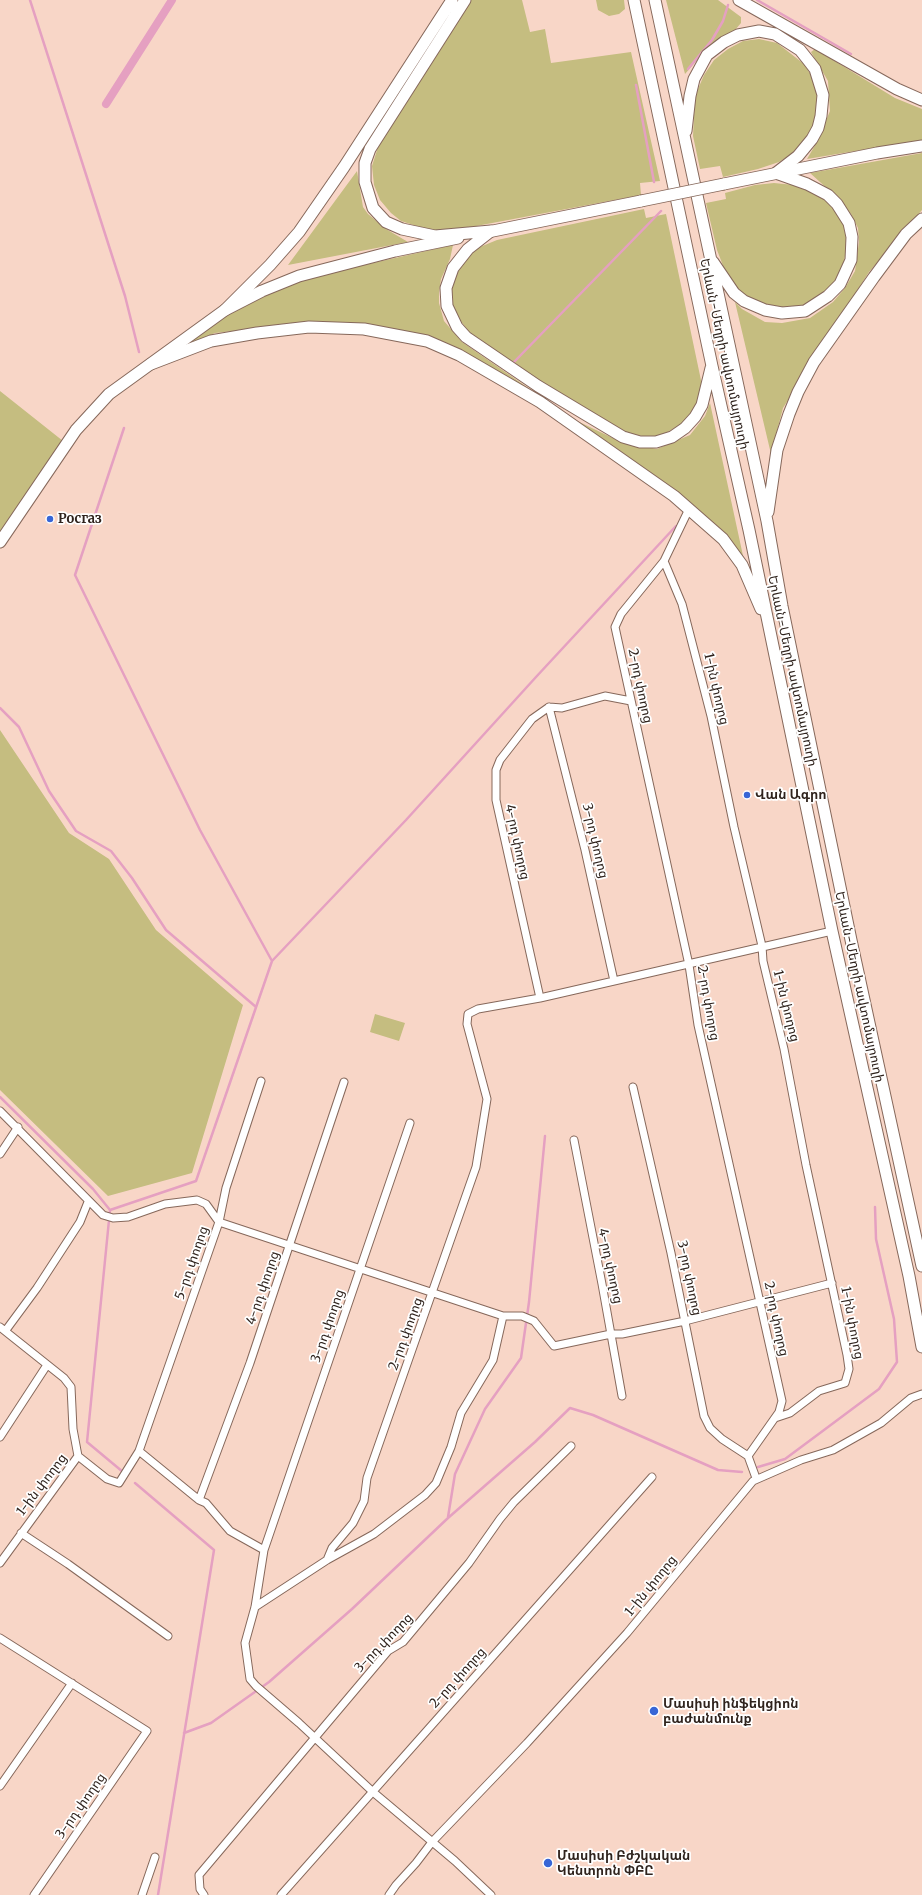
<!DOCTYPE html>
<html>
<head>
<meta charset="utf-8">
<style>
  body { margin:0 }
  canvas { display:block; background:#f8d6c7 }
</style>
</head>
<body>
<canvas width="922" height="1895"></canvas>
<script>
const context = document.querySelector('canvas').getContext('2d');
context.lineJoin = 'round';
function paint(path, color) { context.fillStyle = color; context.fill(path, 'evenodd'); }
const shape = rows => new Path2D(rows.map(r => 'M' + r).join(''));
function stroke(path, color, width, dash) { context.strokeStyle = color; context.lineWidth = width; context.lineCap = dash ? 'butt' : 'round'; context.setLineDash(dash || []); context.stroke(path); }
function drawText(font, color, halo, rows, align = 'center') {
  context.font = font + ' Merriweather,"Noto Sans Armenian",serif'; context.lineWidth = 3.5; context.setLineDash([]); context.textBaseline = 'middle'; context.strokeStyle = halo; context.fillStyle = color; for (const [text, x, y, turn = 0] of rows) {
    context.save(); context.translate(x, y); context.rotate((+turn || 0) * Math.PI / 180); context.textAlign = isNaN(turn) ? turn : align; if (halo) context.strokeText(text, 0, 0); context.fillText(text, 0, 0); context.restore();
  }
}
paint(shape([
  [470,0,522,0,530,32,545,29,551,63,631,52,660,181,640,183,641,195,471,227,432,231,401,221,391,213,380,200,374,185,372,166,378,147],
  [596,0,624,0,625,9,619,14,609,16,598,10],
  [666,0,718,0,741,17,741,23,735,30,712,43,685,74],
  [759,39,777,43,804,64,811,75,816,85,819,98,817,114,812,129,803,142,793,153,779,162,758,169,723,177,720,166,700,169,693,136,695,96,704,75,714,60,728,49,743,41],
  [815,49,895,98,922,109,922,140,807,159,817,142,830,111,828,81,811,52],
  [922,153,922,210,869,272,783,408,771,454,735,302,742,309,765,322,782,323,810,318,833,302,845,288,855,271,859,242,858,228,851,214,841,201,810,173],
  [357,171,363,207,368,214,386,229,408,242,288,265],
  [774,183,794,185,813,191,828,200,844,223,848,240,842,272,835,283,824,294,810,303,799,306,786,308,771,307,742,295,727,276,717,250,706,203,726,199,725,193,755,185],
  [644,209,646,218,666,214,702,385,697,403,692,413,683,423,659,437,642,436,625,432,584,410,506,359,470,333,450,307,449,289,453,279,468,254,480,247,497,240],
  [453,245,450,259,441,279,439,293,439,303,444,321,462,342,573,419,619,441,657,449,690,435,705,416,710,403,745,565,725,537,541,403,423,341,314,322,215,333,183,346,241,305,297,280],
  [0,391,63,441,0,534],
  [0,730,69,833,109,859,156,930,243,1005,192,1173,108,1196,0,1090],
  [375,1014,405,1023,399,1041,370,1032]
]), '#c5bd80');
stroke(shape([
  [30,0,125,296,139,352],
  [757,0,851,54],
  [688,69,712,40,723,21,728,5],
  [636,85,654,182],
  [514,362,661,211],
  [0,708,19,727,49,791,76,831,111,851,132,878,166,930,256,1007],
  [272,961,406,820,536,677,676,526],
  [0,1097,93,1189,110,1210,87,1442,123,1472],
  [110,1210,196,1181,272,961,200,830,75,575,124,428],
  [758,1467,785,1459,820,1433,879,1389,897,1362,894,1319,876,1239,875,1207],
  [135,1483,214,1550,158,1895],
  [448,1517,455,1474,485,1409,521,1358,529,1302,545,1136],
  [184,1733,211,1723,269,1682,352,1609,448,1518,535,1442,570,1408,593,1415,718,1470,742,1472]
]), '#e5a0c1', 2.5);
stroke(shape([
  [106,104,172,0]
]), '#e5a0c1', 8);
const minor = shape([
  [689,509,664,561,621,614,615,627,689,965,698,1025,782,1401,779,1412,748,1456],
  [664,561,682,604,711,716,734,827,762,946,763,961,784,1049,806,1165,847,1355,849,1369,845,1383,819,1391,790,1413,775,1418],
  [549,707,585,850,614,981],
  [549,707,562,708,605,696,631,701],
  [540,998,496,800,496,770,500,760,532,719,549,707],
  [633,1087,671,1253,704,1416,710,1428,722,1439,748,1456],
  [0,1111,103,1215,113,1218,128,1217,165,1204,197,1200,206,1204,219,1222,503,1316,522,1316,534,1321,554,1346,611,1334,622,1334,685,1321,832,1283],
  [410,1123,264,1550,255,1607,245,1643,250,1679,256,1686,299,1723,373,1792,455,1861,491,1895],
  [574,1140,602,1284,622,1396],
  [0,1154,18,1127],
  [0,1327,64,1378,71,1387,73,1429,78,1456,0,1563],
  [6,1330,37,1288,80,1222,88,1202],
  [0,1437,47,1365],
  [139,1451,199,1500,206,1503,230,1531,264,1550],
  [78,1456,107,1479,119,1483,139,1451,219,1222,226,1188,261,1081],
  [748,1456,756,1478],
  [199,1500,250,1363,344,1082],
  [21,1533,68,1564,168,1636],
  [327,1560,332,1548,353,1523,364,1501,367,1478,476,1167,487,1099,467,1024,468,1014,478,1009,540,998,832,931],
  [255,1607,327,1560,374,1534,425,1495,436,1483,451,1447,461,1413,493,1360,503,1316],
  [0,1638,147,1731,34,1895],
  [0,1786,72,1683],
  [142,1895,155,1857],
  [204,1895,200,1889,199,1875,388,1651,403,1642,469,1563,500,1519,514,1502,571,1446],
  [281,1895,652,1477],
  [389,1895,396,1885,416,1863,432,1842,527,1743,627,1633,753,1481,801,1460,833,1450,881,1423,911,1398,922,1394]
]);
const primary = shape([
  [724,184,877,153,922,146],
  [483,233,641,201],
  [0,542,76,430,109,394,225,310,262,291,299,276,395,251,458,238]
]);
const trunk = shape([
  [465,0,370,149,365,163,365,182,373,208,386,222,402,229,435,236,491,231],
  [634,0,712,366,749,530,832,931,909,1276,922,1347],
  [655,0,767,521,782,606,851,940,922,1266],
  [739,0,897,89,922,100],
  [686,131,690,96,694,79,707,55,724,42,738,35,759,31,775,34,800,50,808,60,815,69,823,95,821,116,818,128,812,139,798,156,776,173],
  [491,231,468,249,453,268,446,288,447,306,457,327,466,337,538,386,623,437,640,442,656,442,672,437,685,428,695,417,702,405,711,368],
  [713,262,734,293,744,301,765,310,782,313,805,311,828,296,840,284,851,260,852,237,849,223,837,204,828,195,807,184,776,173],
  [225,310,270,265,299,232,344,167,452,0],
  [151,364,211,341,257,333,309,327,364,329,427,341,459,355,540,402,674,496,723,539,742,565,761,609],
  [768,512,777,450,789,414,798,392,814,362,874,277,906,234,922,219]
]);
stroke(minor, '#86685b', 9);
stroke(primary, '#86685b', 13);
stroke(trunk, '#86685b', 13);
stroke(minor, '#fff', 7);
stroke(primary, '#fff', 11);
stroke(trunk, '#fff', 11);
const primaryBridge = shape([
  [641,201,724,184]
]);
stroke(primaryBridge, '#86685b', 13, []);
stroke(primaryBridge, '#fff', 11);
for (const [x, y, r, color] of [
  [50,519,4,"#3866d6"],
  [747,795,4,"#3866d6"],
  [654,1711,5,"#3866d6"],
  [548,1863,5,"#3866d6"]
]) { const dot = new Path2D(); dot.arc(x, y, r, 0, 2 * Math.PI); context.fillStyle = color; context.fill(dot); stroke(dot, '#fff', 1.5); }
drawText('13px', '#2f231d', '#fff', [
  ["Երևան-Մեղրի ավտոմայրուղի",724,354,78],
  ["Երևան-Մեղրի ավտոմայրուղի",792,671,78],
  ["2-րդ փողոց",640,686,78],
  ["1-ին փողոց",716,689,77],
  ["3-րդ փողոց",595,841,77],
  ["4-րդ փողոց",517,842,78],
  ["Երևան-Մեղրի ավտոմայրուղի",859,987,78],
  ["2-րդ փողոց",708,1003,80],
  ["1-ին փողոց",786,1006,76],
  ["5-րդ փողոց",192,1263,-71],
  ["4-րդ փողոց",610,1266,78],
  ["3-րդ փողոց",689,1278,78],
  ["4-րդ փողոց",263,1288,-71],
  ["2-րդ փողոց",776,1319,78],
  ["1-ին փողոց",852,1323,79],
  ["3-րդ փողոց",328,1326,-71],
  ["2-րդ փողոց",406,1334,-70],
  ["1-ին փողոց",42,1485,-53],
  ["1-ին փողոց",651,1586,-51],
  ["3-րդ փողոց",384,1643,-46],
  ["2-րդ փողոց",458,1678,-48],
  ["3-րդ փողոց",81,1806,-55]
]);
drawText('bold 13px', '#2f231d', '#fff', [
  ["Росгаз",58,519],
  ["Վան Ագրո",755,795],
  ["Մասիսի ինֆեկցիոն",663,1704],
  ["բաժանմունք",663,1719],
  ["Մասիսի Բժշկական",557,1856],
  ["Կենտրոն ՓԲԸ",557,1871]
], 'left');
</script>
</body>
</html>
